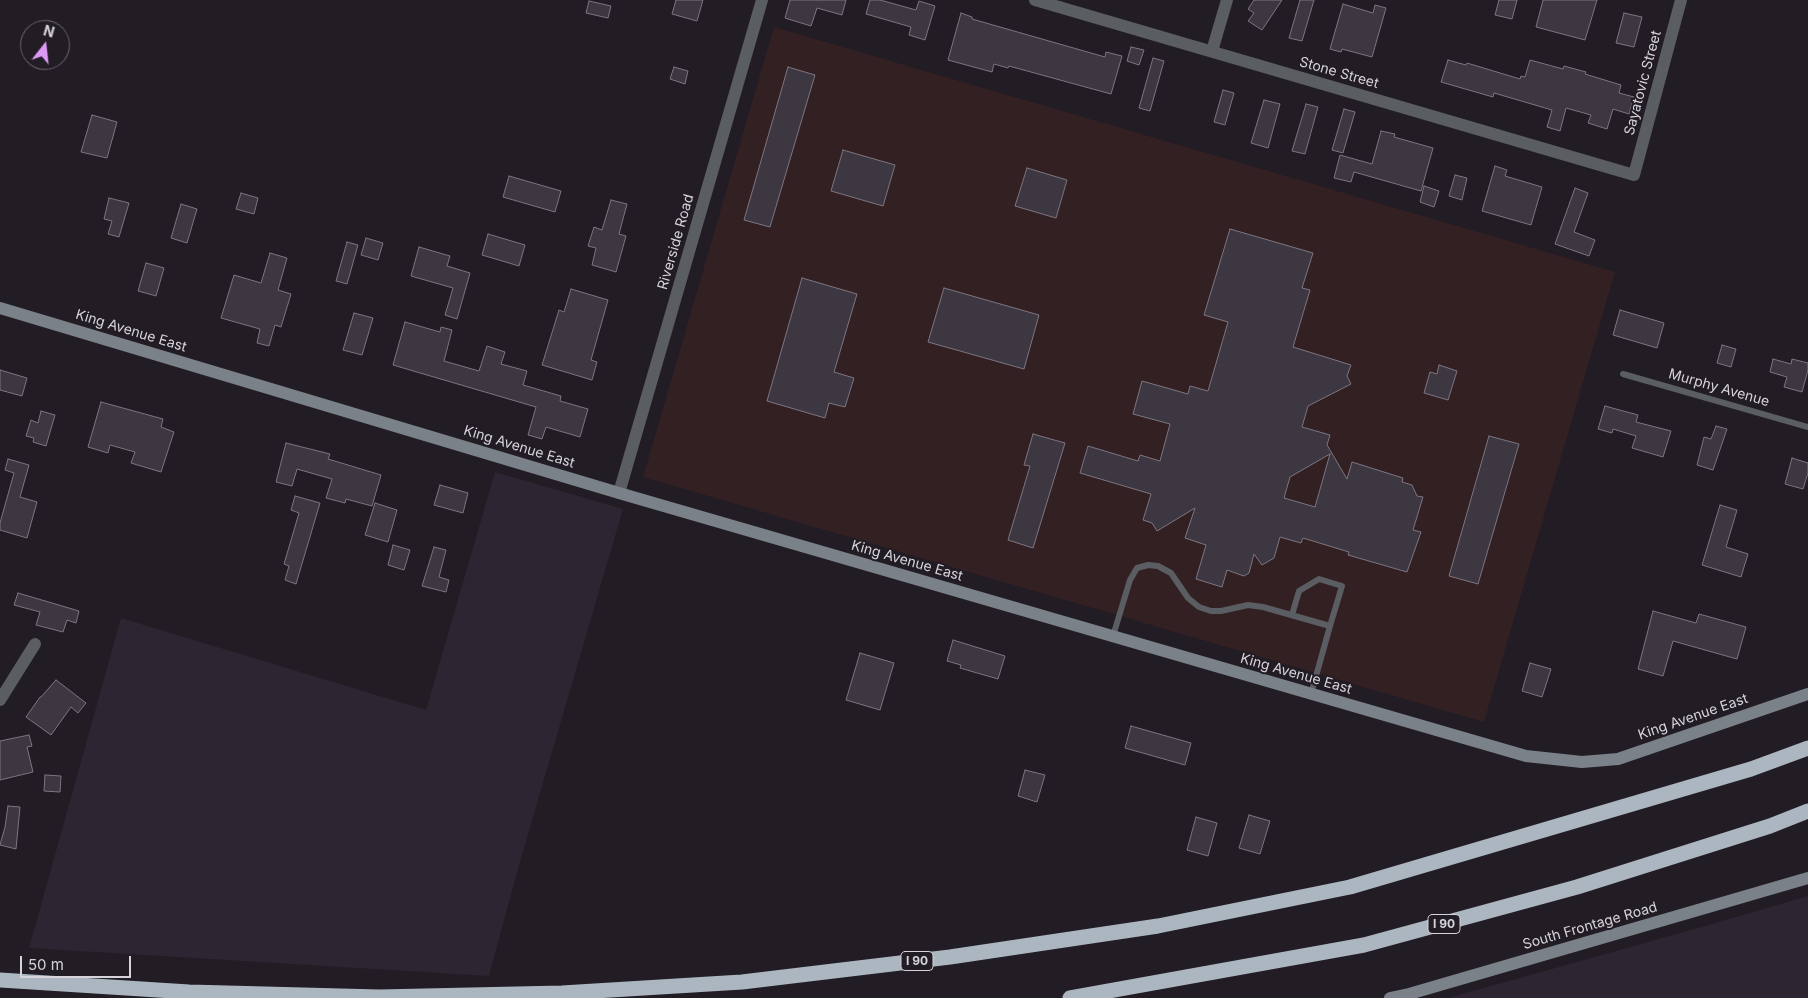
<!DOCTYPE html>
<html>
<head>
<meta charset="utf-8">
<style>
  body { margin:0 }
  #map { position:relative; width:1808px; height:998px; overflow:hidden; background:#221c25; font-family:Inter,sans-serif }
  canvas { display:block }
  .north { position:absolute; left:20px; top:20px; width:50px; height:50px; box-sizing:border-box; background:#221c25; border:1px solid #6a656d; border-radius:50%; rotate:16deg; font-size:14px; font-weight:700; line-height:20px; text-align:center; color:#d7d3da }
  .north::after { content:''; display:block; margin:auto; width:18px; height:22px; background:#dd99f3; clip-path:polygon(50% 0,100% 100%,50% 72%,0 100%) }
  .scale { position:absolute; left:20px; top:956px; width:111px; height:22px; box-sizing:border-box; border:2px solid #d7d3da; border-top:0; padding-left:6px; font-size:15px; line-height:18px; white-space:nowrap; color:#d7d3da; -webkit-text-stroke:4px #221c25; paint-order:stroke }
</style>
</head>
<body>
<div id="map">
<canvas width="1808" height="998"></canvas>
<div class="north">N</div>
<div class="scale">50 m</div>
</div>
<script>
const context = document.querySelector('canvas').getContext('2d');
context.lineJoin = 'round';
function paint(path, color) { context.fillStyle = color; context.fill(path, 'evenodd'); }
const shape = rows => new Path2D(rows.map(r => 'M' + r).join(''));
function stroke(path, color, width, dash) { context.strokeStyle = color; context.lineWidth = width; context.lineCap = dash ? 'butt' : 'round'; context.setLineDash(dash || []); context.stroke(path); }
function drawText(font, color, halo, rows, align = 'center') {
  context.font = font + ' Inter,sans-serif'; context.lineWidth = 4; context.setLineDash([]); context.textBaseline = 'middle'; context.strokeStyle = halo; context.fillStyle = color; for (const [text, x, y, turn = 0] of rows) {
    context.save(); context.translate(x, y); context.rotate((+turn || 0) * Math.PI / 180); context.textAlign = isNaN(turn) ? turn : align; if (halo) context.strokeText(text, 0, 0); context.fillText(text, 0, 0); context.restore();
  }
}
paint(shape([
  [774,27,1615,272,1484,722,643,477]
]), '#332022');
paint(shape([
  [495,472,623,509,517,872,489,976,29,948,121,618,426,710],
  [1808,896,1808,998,1448,998,1698,928]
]), '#2d2532');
const building = shape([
  [676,0,703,0,697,21,672,14,676,0],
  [790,0,846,0,842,15,817,8,811,26,785,18,790,0],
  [870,0,880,0,916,10,919,1,935,6,925,40,909,35,911,27,866,14,870,0],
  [1254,0,1282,0,1262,30,1248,21,1254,13,1248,9,1254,0],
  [1300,0,1314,0,1302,41,1289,38,1300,0],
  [1499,0,1517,0,1512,19,1495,15,1499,0],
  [1543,0,1597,0,1585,40,1536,27,1543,0],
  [589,1,611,6,608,18,586,13,589,1],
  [1343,4,1373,13,1375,5,1386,8,1372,57,1342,49,1341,52,1330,49,1343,4],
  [961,13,972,17,972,19,1105,57,1106,52,1122,56,1111,94,1009,66,1008,68,994,64,992,72,948,60,961,13],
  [1624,13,1642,17,1634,47,1616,43,1624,13],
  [1131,47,1144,50,1139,65,1127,61,1131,47],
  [1153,58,1164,61,1150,111,1139,108,1153,58],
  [1448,60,1466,65,1467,63,1520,79,1521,76,1525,77,1530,60,1563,69,1564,66,1586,72,1585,74,1621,85,1619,93,1634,97,1629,114,1613,109,1607,129,1588,123,1591,115,1566,108,1560,131,1547,127,1552,110,1494,93,1493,97,1441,82,1448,60],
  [674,67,688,71,685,84,670,79,674,67],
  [788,67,815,75,770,227,744,220,788,67],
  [1223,90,1234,93,1225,125,1214,122,1223,90],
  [1264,100,1280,104,1268,148,1251,143,1264,100],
  [1306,104,1318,107,1305,154,1292,151,1306,104],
  [1344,109,1355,112,1343,153,1332,150,1344,109],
  [92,115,117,122,107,158,81,152,92,115],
  [1381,131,1395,134,1394,137,1433,148,1421,191,1354,172,1351,182,1334,178,1340,155,1372,164,1381,131],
  [843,150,895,165,883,206,831,191,843,150],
  [1495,166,1507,170,1505,176,1542,187,1531,225,1482,211,1495,166],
  [1027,168,1067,180,1056,218,1015,206,1027,168],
  [1455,175,1467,178,1462,200,1449,196,1455,175],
  [509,176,561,191,555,212,503,197,509,176],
  [1424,186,1439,191,1434,207,1420,202,1424,186],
  [1575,188,1588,193,1574,232,1595,240,1589,256,1555,244,1575,188],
  [241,193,258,198,254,214,236,209,241,193],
  [109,198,129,203,119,237,108,234,112,221,104,219,109,198],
  [611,200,627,204,619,234,626,236,616,272,592,265,596,248,588,246,594,227,602,230,611,200],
  [181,204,197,209,187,243,171,238,181,204],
  [1230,229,1313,253,1302,288,1310,290,1293,347,1351,365,1347,376,1351,384,1308,406,1302,427,1330,435,1327,445,1347,479,1352,462,1403,478,1402,482,1412,485,1417,496,1423,497,1413,530,1421,532,1407,572,1348,555,1349,552,1303,538,1301,543,1280,537,1274,558,1262,565,1254,554,1249,573,1244,576,1227,570,1222,587,1196,579,1206,545,1185,538,1195,508,1157,531,1152,523,1143,520,1151,494,1080,473,1088,446,1138,461,1140,455,1160,461,1170,424,1133,414,1142,381,1188,394,1190,386,1208,391,1228,322,1204,315,1230,229],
  [1330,454,1315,507,1284,498,1290,477,1330,454],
  [488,234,525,245,519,266,482,255,488,234],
  [366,238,383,243,378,260,361,255,366,238],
  [347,242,358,245,347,284,336,281,347,242],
  [419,247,450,256,447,266,470,273,457,319,445,315,453,288,411,276,419,247],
  [270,253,287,258,278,290,291,294,281,327,275,325,269,346,257,343,260,329,221,318,234,275,261,283,270,253],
  [146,263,164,268,156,296,138,291,146,263],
  [802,278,857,294,834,372,854,378,845,407,829,403,825,418,767,401,802,278],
  [944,288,1039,315,1024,369,928,342,944,288],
  [571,289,608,300,591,360,597,362,592,380,542,365,559,310,564,312,571,289],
  [1620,310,1664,323,1657,348,1613,335,1620,310],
  [354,313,373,318,362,355,343,350,354,313],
  [405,322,440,332,441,327,452,330,444,361,479,371,487,346,505,352,501,364,527,371,523,385,561,396,560,401,588,409,580,437,546,427,542,439,528,435,536,407,393,365,405,322],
  [1722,345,1736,349,1731,367,1717,363,1722,345],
  [1773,359,1791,364,1792,359,1808,363,1808,370,1802,392,1784,387,1787,377,1770,372,1773,359],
  [1439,365,1457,371,1448,400,1424,393,1430,372,1437,374,1439,365],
  [0,370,27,378,22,396,0,390,0,370],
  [101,402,163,419,161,427,174,432,161,472,131,463,135,452,110,445,108,453,88,447,101,402],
  [1605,406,1638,415,1636,422,1671,431,1663,457,1632,448,1636,436,1613,429,1612,433,1598,429,1605,406],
  [41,411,55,415,46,446,33,442,34,438,26,436,31,420,38,423,41,411],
  [1716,426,1727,429,1713,470,1697,465,1704,437,1711,439,1716,426],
  [1033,434,1065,443,1033,548,1008,540,1030,466,1024,465,1033,434],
  [1489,436,1519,444,1478,584,1449,576,1489,436],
  [286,443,330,454,328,459,381,475,372,506,346,499,345,503,326,498,332,479,297,469,292,486,276,482,286,443],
  [1792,458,1808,463,1808,473,1803,489,1785,484,1792,458],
  [8,459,29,465,20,497,37,502,27,538,0,530,0,523,14,473,5,470,8,459],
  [440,485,468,493,463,513,434,505,440,485],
  [295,496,320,503,296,584,285,580,289,566,284,564,299,513,291,510,295,496],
  [375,503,397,510,388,542,365,535,375,503],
  [1720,505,1737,510,1726,547,1748,554,1741,577,1702,565,1720,505],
  [393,545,410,550,404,570,388,565,393,545],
  [434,547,446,550,439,577,449,580,446,592,422,586,434,547],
  [18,593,79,611,76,623,67,620,63,632,36,625,40,612,14,605,18,593],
  [1653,611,1696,623,1699,614,1746,627,1737,659,1673,641,1663,676,1638,669,1653,611],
  [953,640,1005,656,998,679,960,668,961,665,947,661,953,640],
  [860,653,894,663,880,710,846,700,860,653],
  [1530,663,1551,669,1542,697,1522,691,1530,663],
  [56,680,86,703,78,713,71,707,51,735,26,717,40,697,41,697,56,680],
  [1131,726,1191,743,1185,765,1125,748,1131,726],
  [29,735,32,746,27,747,33,772,0,780,0,741,29,735],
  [1025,770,1045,775,1037,802,1018,796,1025,770],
  [45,775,61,776,60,792,44,791,45,775],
  [8,806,20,807,16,849,0,845,5,827,8,806],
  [1249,815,1270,821,1260,854,1239,848,1249,815],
  [1196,817,1217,823,1208,856,1187,850,1196,817]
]);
paint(building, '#3d3741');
stroke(building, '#7d7681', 1);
stroke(shape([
  [1623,374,1808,427],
  [1292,615,1299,591,1319,579,1342,586,1330,626],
  [1113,636,1130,580,1137,568,1148,565,1158,566,1171,573,1188,598,1199,607,1211,611,1221,611,1248,605,1263,607,1330,626,1311,694]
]), '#5a5e62', 6);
stroke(shape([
  [1035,0,1634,175,1681,0],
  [1212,51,1227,0],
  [0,700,35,644]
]), '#5a5e62', 12);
stroke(shape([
  [619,493,762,0]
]), '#5a5e62', 12);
stroke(shape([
  [0,308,619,493,1526,756,1582,762,1618,759,1808,694],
  [1390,998,1409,994,1808,878]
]), '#7b8188', 12);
stroke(shape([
  [0,980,189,992,379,997,562,993,742,982,950,957,1158,926,1350,887,1751,769,1808,748],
  [1070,998,1364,945,1577,887,1770,826,1808,811]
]), '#acb6c1', 15);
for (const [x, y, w] of [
  [1444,924,32],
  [917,961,32]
]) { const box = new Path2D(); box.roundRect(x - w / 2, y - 9.5, w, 19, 4); context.fillStyle = '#221c25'; context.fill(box); stroke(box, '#d7d3da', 1); }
drawText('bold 12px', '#d7d3da', null, [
  ["I 90",1444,924],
  ["I 90",917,961]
]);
drawText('14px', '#d7d3da', '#221c25', [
  ["Stone Street",1339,73,16],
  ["Sayatovic Street",1643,83,-75],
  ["Riverside Road",676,242,-74],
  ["King Avenue East",131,331,17],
  ["Murphy Avenue",1719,388,16],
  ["King Avenue East",519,447,17],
  ["King Avenue East",907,561,16],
  ["King Avenue East",1296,674,16],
  ["King Avenue East",1693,717,-19],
  ["South Frontage Road",1590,926,-16]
]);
</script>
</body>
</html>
